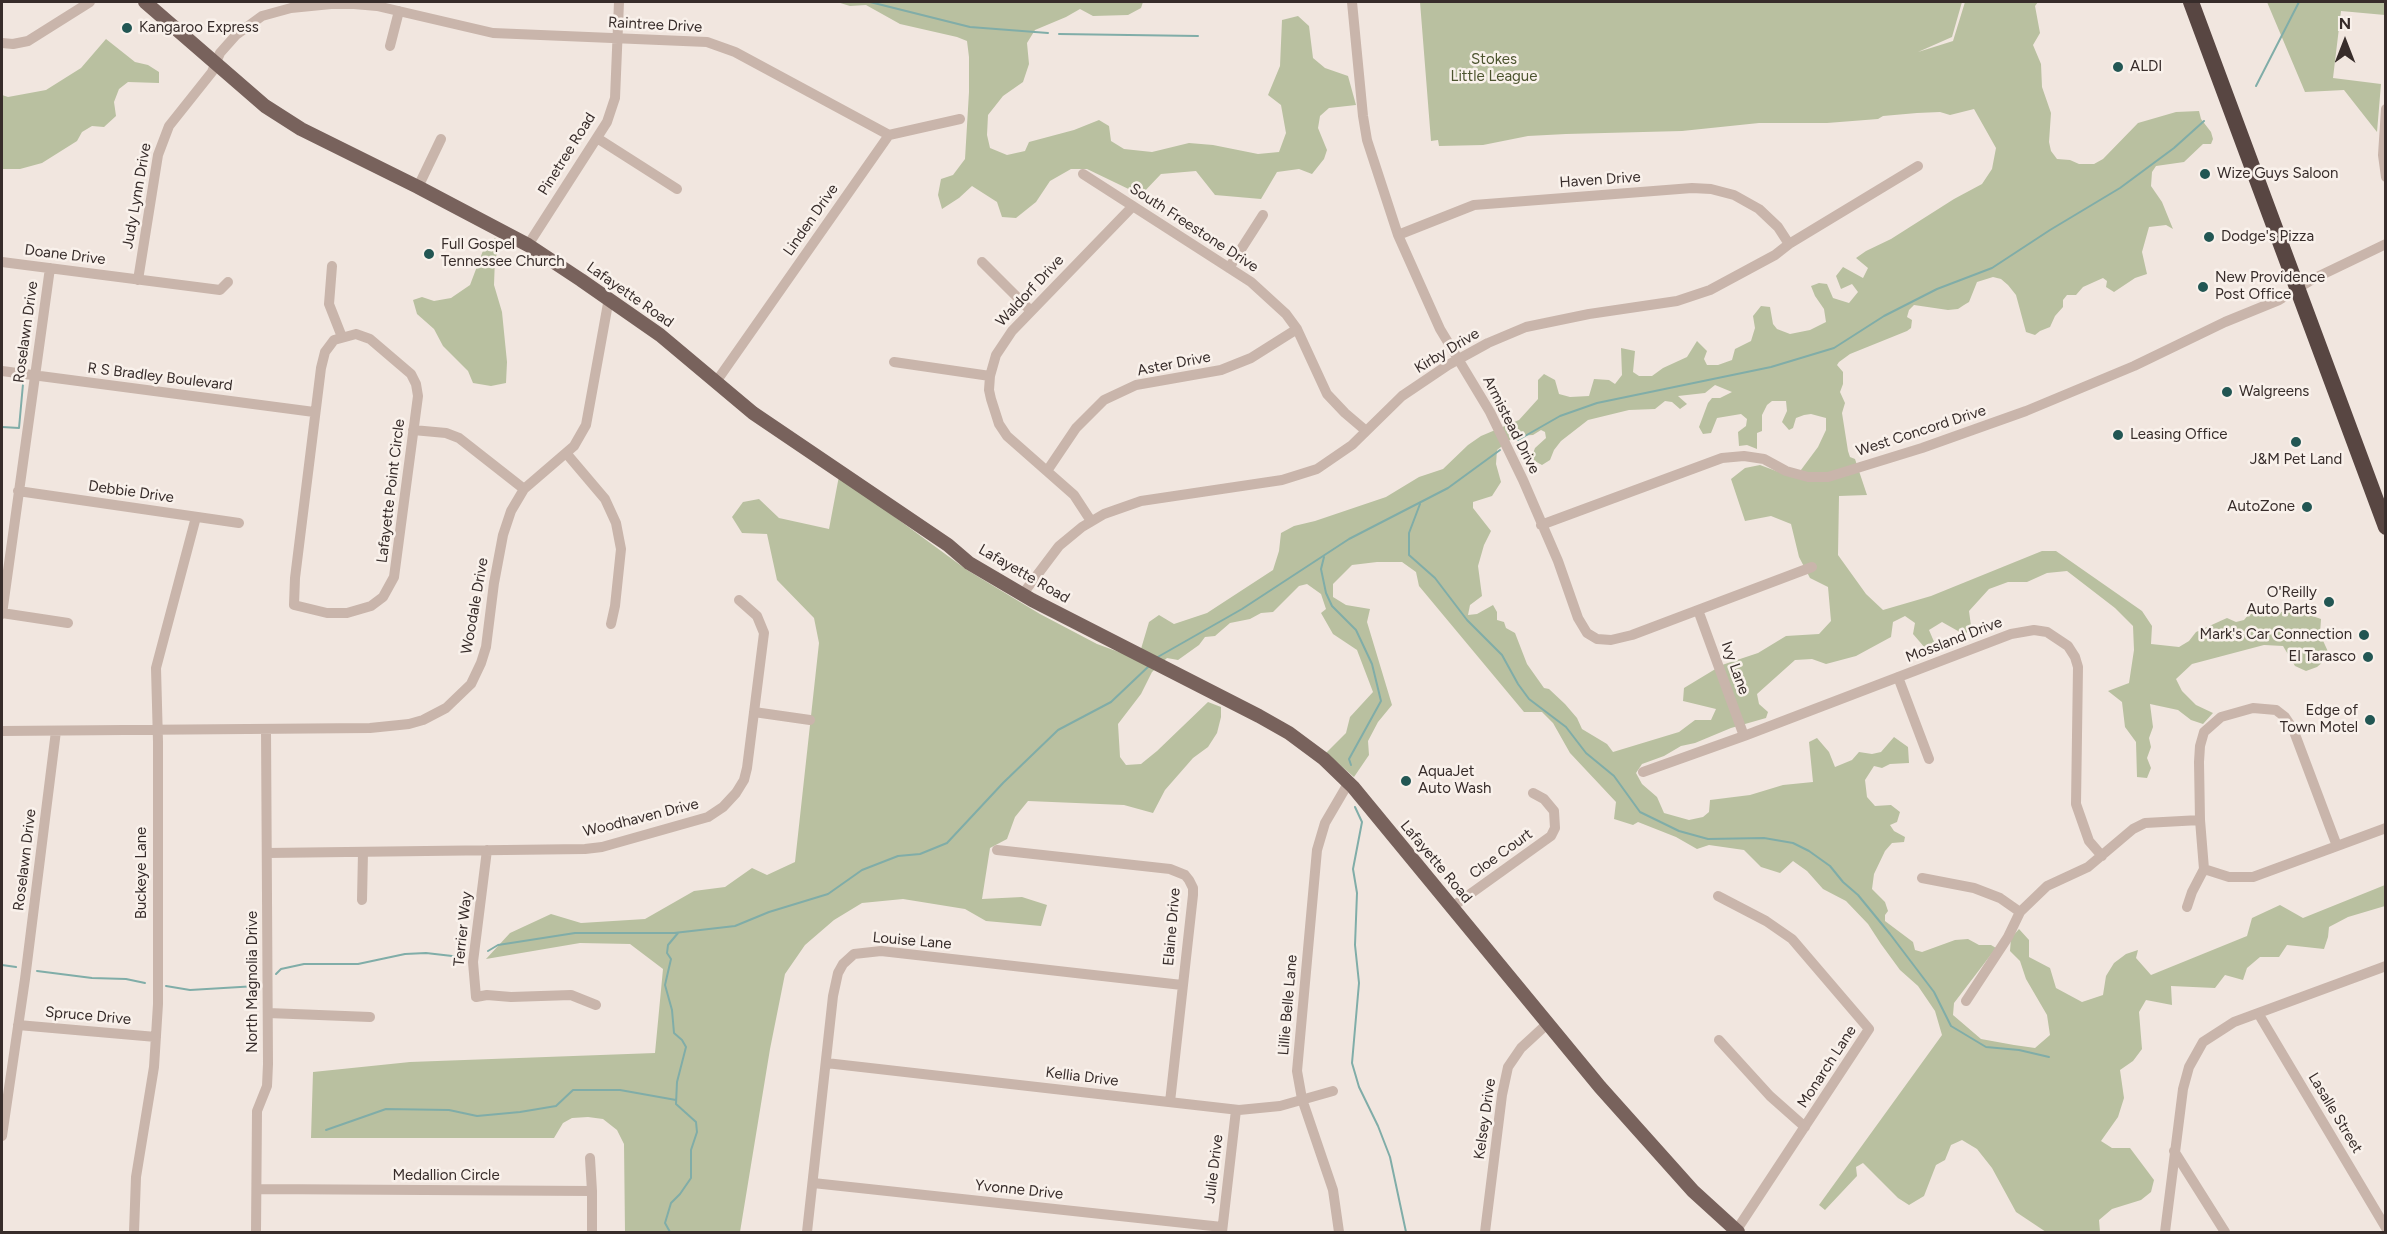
<!DOCTYPE html>
<html>
<head>
<meta charset="utf-8">
<style>
  body { margin:0 }
  #map { position:relative; width:2387px; height:1234px; overflow:hidden; background:#f1e6df; font-family:Figtree,sans-serif }
  canvas { display:block }
  .frame { position:absolute; inset:0; border:3px solid #372c2a; pointer-events:none }
  .north { position:absolute; left:2315px; top:12px; width:60px; height:60px; -webkit-text-stroke:4px #f9f1eb; paint-order:stroke; rotate:0deg; font-size:16px; font-weight:700; line-height:24px; text-align:center; color:#372c2a }
  .north::after { content:''; display:block; margin:auto; width:21px; height:27px; background:#372c2a; clip-path:polygon(50% 0,100% 100%,50% 72%,0 100%) }
</style>
</head>
<body>
<div id="map">
<canvas width="2387" height="1234"></canvas>
<div class="frame"></div>
<div class="north">N</div>
</div>
<script>
const context = document.querySelector('canvas').getContext('2d');
context.lineJoin = 'round';
function paint(path, color) { context.fillStyle = color; context.fill(path, 'evenodd'); }
const shape = rows => new Path2D(rows.map(r => 'M' + r).join(''));
function stroke(path, color, width, dash) { context.strokeStyle = color; context.lineWidth = width; context.lineCap = dash ? 'butt' : 'round'; context.setLineDash(dash || []); context.stroke(path); }
function drawText(font, color, halo, rows, align = 'center') {
  context.font = font + ' Figtree,sans-serif'; context.lineWidth = 5; context.setLineDash([]); context.textBaseline = 'middle'; context.strokeStyle = halo; context.fillStyle = color; for (const [text, x, y, turn = 0] of rows) {
    context.save(); context.translate(x, y); context.rotate((+turn || 0) * Math.PI / 180); context.textAlign = isNaN(turn) ? turn : align; if (halo) context.strokeText(text, 0, 0); context.fillText(text, 0, 0); context.restore();
  }
}
paint(shape([
  [837,2,1143,2,1141,8,1128,15,1093,16,1080,9,1066,17,1035,30,1027,43,1029,64,1023,82,1003,96,988,115,987,135,990,148,1007,155,1025,151,1029,142,1074,130,1099,120,1109,126,1111,141,1124,149,1152,152,1189,143,1213,145,1258,154,1279,152,1286,133,1281,105,1268,95,1280,66,1282,20,1298,16,1309,26,1313,58,1325,68,1348,76,1356,105,1329,108,1320,116,1318,128,1327,150,1324,159,1312,174,1299,169,1277,172,1261,199,1215,195,1196,171,1161,174,1141,195,1087,169,1071,169,1050,181,1036,202,1016,218,1002,217,997,202,972,186,959,198,942,209,938,195,941,179,953,175,965,159,969,92,969,57,967,41,957,37,900,24,866,5,850,6],
  [1420,2,1962,2,1952,37,1918,52,1953,41,1965,2,2038,2,2035,6,2040,33,2033,45,2041,64,2042,87,2051,113,2049,142,2051,151,2057,159,2070,160,2079,164,2094,164,2103,159,2138,123,2176,112,2199,111,2201,119,2211,132,2213,139,2211,144,2203,144,2184,162,2156,166,2152,172,2151,186,2162,202,2173,229,2166,225,2149,227,2142,252,2147,274,2135,278,2114,292,2106,287,2107,281,2103,278,2083,287,2076,295,2067,295,2063,300,2063,307,2055,316,2050,327,2040,331,2035,335,2026,332,2016,295,2008,285,2001,279,1993,277,1977,282,1969,302,1964,305,1958,309,1948,310,1914,305,1909,310,1907,317,1912,320,1911,328,1907,331,1850,354,1839,362,1837,365,1843,372,1843,384,1840,392,1845,403,1842,413,1848,451,1850,457,1855,459,1867,495,1839,496,1838,555,1866,594,1883,610,1931,596,2042,551,2056,551,2142,611,2152,626,2151,644,2179,647,2189,641,2196,632,2227,618,2236,622,2244,620,2249,614,2259,611,2304,613,2321,619,2320,634,2330,656,2317,667,2306,671,2295,666,2283,646,2264,645,2192,664,2176,679,2182,691,2196,705,2213,713,2203,724,2191,720,2178,710,2150,704,2153,727,2149,738,2151,747,2147,758,2151,768,2147,778,2137,777,2136,742,2125,727,2122,702,2108,691,2129,683,2134,650,2133,626,2115,608,2067,571,2047,573,2027,582,2008,582,1989,589,1969,611,1971,626,1965,635,1942,622,1929,630,1938,651,1932,656,1913,634,1915,623,1905,616,1893,622,1891,637,1856,656,1826,664,1812,659,1795,660,1757,694,1759,704,1768,712,1766,718,1731,728,1695,743,1681,746,1664,756,1642,764,1636,773,1642,784,1657,797,1664,813,1689,820,1703,817,1709,812,1710,800,1750,795,1783,785,1813,782,1809,742,1817,738,1829,752,1835,767,1852,760,1859,752,1872,754,1881,752,1894,737,1908,747,1909,763,1890,764,1882,768,1874,766,1865,780,1867,797,1875,806,1891,805,1900,812,1897,822,1890,825,1894,831,1905,837,1904,842,1892,843,1885,851,1874,874,1872,889,1885,902,1888,911,1885,915,1885,921,1913,942,1915,950,1922,952,1955,940,1968,939,1979,945,1991,945,1996,948,1954,1003,1953,1015,1981,1039,2014,1045,2035,1048,2050,1035,2047,1015,2026,979,2020,961,2010,951,2011,938,2019,929,2029,940,2029,957,2050,968,2056,988,2082,1002,2103,995,2106,976,2114,963,2126,954,2138,950,2136,958,2151,975,2247,936,2252,918,2280,905,2303,918,2385,885,2385,906,2348,917,2329,927,2328,937,2324,949,2287,945,2279,957,2260,957,2247,968,2243,980,2225,975,2215,988,2171,986,2172,1005,2146,1000,2139,1012,2142,1049,2133,1061,2120,1070,2124,1098,2118,1117,2101,1141,2112,1148,2130,1148,2154,1180,2151,1192,2141,1200,2112,1209,2099,1220,2100,1232,2046,1232,2016,1212,1992,1168,1977,1149,1962,1140,1951,1145,1945,1160,1936,1165,1924,1196,1909,1205,1898,1198,1863,1163,1856,1167,1857,1176,1825,1210,1819,1205,1942,1035,1935,1011,1918,986,1900,970,1881,944,1868,924,1846,901,1823,889,1807,871,1793,861,1780,873,1761,867,1744,850,1709,845,1697,849,1676,837,1638,822,1633,825,1614,819,1616,802,1570,753,1553,723,1542,712,1524,712,1419,586,1416,572,1402,562,1377,562,1352,565,1333,584,1333,597,1346,605,1370,609,1367,622,1392,705,1378,722,1368,741,1369,755,1354,777,1326,753,1346,733,1350,717,1373,692,1357,650,1333,634,1321,613,1326,609,1321,594,1307,584,1299,586,1273,612,1261,613,1250,619,1230,623,1215,636,1205,637,1199,645,1178,660,1167,658,1152,672,1141,694,1118,724,1120,757,1126,765,1141,764,1157,751,1208,702,1221,707,1221,717,1217,733,1208,747,1193,758,1165,790,1153,813,1124,805,1028,801,1015,817,1007,839,990,848,982,899,1022,897,1047,905,1041,926,986,921,965,909,903,899,862,903,834,920,805,945,785,974,770,1049,740,1232,625,1232,624,1144,617,1130,603,1119,588,1117,572,1118,563,1123,554,1138,311,1138,313,1072,410,1062,655,1053,663,969,630,944,580,943,486,959,510,933,551,914,581,923,645,919,694,891,725,887,752,868,767,875,795,862,819,643,814,618,777,580,767,534,742,533,732,517,743,502,759,499,779,518,829,529,839,476,967,570,1040,614,1097,644,1138,659,1149,622,1159,615,1174,624,1207,613,1273,570,1279,551,1281,533,1294,526,1315,521,1386,497,1419,477,1443,469,1468,445,1481,436,1519,420,1538,399,1538,380,1544,374,1555,380,1559,394,1570,397,1589,396,1594,379,1609,380,1615,384,1622,375,1621,348,1635,351,1633,372,1639,376,1652,376,1663,368,1687,357,1697,341,1707,351,1704,359,1707,365,1718,365,1732,360,1735,349,1751,341,1755,328,1753,316,1761,306,1770,307,1773,324,1777,329,1790,334,1810,330,1826,322,1824,309,1815,296,1811,286,1819,283,1827,284,1833,298,1849,303,1858,292,1852,284,1841,289,1836,276,1843,267,1863,278,1868,268,1856,258,1866,251,1891,239,1954,199,1982,184,1992,169,1996,148,1974,109,1950,115,1940,112,1917,113,1883,116,1878,119,1827,123,1759,123,1682,131,1566,134,1528,136,1483,145,1439,146,1438,140,1431,141],
  [1715,385,1732,392,1720,398,1712,398,1708,403,1699,427,1703,434,1711,433,1717,418,1741,414,1747,419,1746,426,1738,432,1739,446,1747,445,1757,449,1757,433,1762,431,1762,415,1767,405,1772,401,1786,401,1787,411,1782,422,1789,430,1793,428,1796,418,1804,415,1811,414,1826,418,1826,430,1818,447,1795,478,1760,465,1745,468,1731,479,1745,521,1771,516,1791,524,1799,557,1810,578,1828,587,1831,621,1819,634,1786,636,1758,653,1722,665,1684,688,1683,701,1716,709,1711,720,1695,720,1679,732,1613,752,1607,744,1582,729,1577,718,1565,704,1549,689,1544,688,1527,664,1515,633,1506,628,1504,622,1497,620,1497,612,1493,605,1477,614,1468,615,1470,605,1482,596,1478,566,1484,545,1491,531,1473,508,1473,502,1492,496,1501,482,1496,464,1497,450,1511,439,1518,436,1533,435,1541,430,1545,432,1546,438,1535,448,1531,459,1542,465,1550,460,1554,450,1561,441,1588,420,1629,410,1655,409,1665,401,1672,402,1680,409,1687,404,1678,396,1705,393],
  [2267,2,2385,2,2385,15,2341,11,2333,78,2381,84,2377,132,2344,90,2305,92],
  [106,39,135,62,148,65,159,72,159,83,128,82,119,89,114,102,116,116,104,127,92,126,82,132,77,141,42,163,20,169,2,169,2,95,8,97,46,90,81,68],
  [495,238,503,243,495,258,494,285,502,312,507,362,506,383,491,386,473,383,468,371,443,346,434,329,417,314,413,300,422,297,434,301,451,298,470,285,484,248]
]), '#b9c0a0');
stroke(shape([
  [870,2,970,27,1048,33],
  [1059,34,1198,36],
  [2256,86,2299,2],
  [2,427,19,428,23,384],
  [1518,440,1560,416,1597,403,1771,367,1834,348,1884,316,1937,289,1992,268,2050,230,2120,188,2174,148,2204,121],
  [1420,504,1409,533,1409,555,1435,578,1467,620,1502,655,1518,684,1529,699,1566,727,1586,753,1614,776,1640,812,1679,831,1708,839,1764,838,1793,843,1809,851,1830,866,1843,882,1858,895,1890,934,1934,992,1951,1026,1986,1047,2019,1050,2049,1057],
  [1324,557,1321,569,1326,593,1332,606,1356,630,1372,664,1381,701,1349,759,1351,765],
  [1156,658,1242,609,1349,539,1448,488,1500,450],
  [1355,807,1362,822,1353,869,1357,893,1355,945,1359,983,1352,1063,1359,1087,1378,1126,1390,1157,1406,1232],
  [488,951,498,945,575,933,674,933,735,926,769,912,828,894,862,870,898,856,920,854,947,843,1003,783,1058,730,1111,702,1150,665],
  [2,965,16,967],
  [37,971,92,978,126,979,145,983],
  [276,974,281,969,304,964,358,964,405,954,426,953,461,957],
  [166,986,190,990,257,986],
  [326,1130,386,1109,449,1110,477,1116,520,1112,556,1106,573,1090,620,1090,676,1100],
  [670,1232,665,1223,671,1203,680,1194,691,1178,691,1150,697,1132,696,1122,676,1104,677,1082,686,1047,682,1040,674,1033,672,1010,665,985,671,959,667,953,668,945,678,933]
]), '#80ada8', 2);
stroke(shape([
  [1352,2,1363,116,1367,140,1398,235,1440,329,1490,412,1523,480,1558,561,1578,618,1587,633,1597,639,1611,640,1632,635,1812,567],
  [2,43,13,44,28,41,90,2],
  [390,46,399,11],
  [2386,109,2383,155,2386,177],
  [597,138,677,189],
  [1083,174,1251,282,1286,314,1297,329,1327,394,1345,413,1365,430],
  [418,187,441,139],
  [1398,235,1474,205,1692,188,1711,189,1734,195,1759,209,1778,227,1789,244],
  [528,245,607,122,615,98,619,2],
  [2,262,220,290,228,282],
  [982,262,1031,311],
  [332,266,329,304,342,337],
  [1229,268,1263,215],
  [138,280,158,155,169,126,212,72,220,53,236,35,262,16,291,8,331,4,354,4,377,6,493,33,707,42,735,52,889,135],
  [356,334,370,339,411,374,416,384,418,396,394,577,383,597,371,606,347,613,327,613,294,605,295,578,321,368,325,352,334,340,356,334],
  [894,362,990,376],
  [2,371,314,412],
  [716,382,889,135,960,119],
  [413,430,446,433,459,438,524,489],
  [566,453,605,499,616,523,621,549,615,606,611,624],
  [1047,471,1076,428,1104,400,1136,385,1221,370,1251,358,1297,329],
  [18,491,239,523],
  [1091,521,1074,495,1007,436,999,424,991,399,989,390,990,376,996,355,1012,331,1133,206],
  [1541,525,1722,458,1744,456,1764,459,1786,471,1808,477,1828,477,1922,448,2026,411,2134,366,2225,322,2279,300,2313,279,2386,244],
  [1022,595,1059,546,1082,527,1104,514,1141,501,1282,480,1317,469,1352,445,1402,396,1448,365,1488,343,1526,327,1589,314,1677,301,1710,290,1775,255,1789,244,1918,166],
  [1698,610,1744,736],
  [2,613,68,623],
  [2,614,50,268],
  [1898,677,1929,759],
  [754,712,810,720],
  [2,731,370,728,409,724,423,720,446,708,471,684,481,663,486,647,494,583,503,535,511,511,524,489,574,446,586,425,609,298],
  [1643,772,1744,736,2011,634,2034,630,2047,632,2068,646,2075,657,2078,667,2076,804,2089,841,2102,856],
  [487,850,473,962,476,997,487,995,511,997,571,995,596,1005],
  [997,850,1170,869,1185,875,1189,880,1193,888,1193,895,1170,1102],
  [267,853,585,849,602,847,708,817,723,807,736,793,744,780,747,768,764,633,757,616,739,600],
  [2204,869,2200,820,2199,762,2200,746,2204,732,2221,717,2253,708,2276,710,2285,717,2293,729,2337,846],
  [2204,869,2229,877,2253,877,2386,828],
  [1922,878,1974,888,2000,898,2020,912],
  [1718,896,1766,921,1792,939,1869,1029,1736,1231],
  [362,900,363,852],
  [1452,907,1551,836,1555,828,1554,811,1544,799,1533,793],
  [2187,907,2192,892,2204,869],
  [1966,1001,2008,937,2020,912,2047,886,2088,867,2133,829,2145,823,2200,820],
  [268,1013,370,1017],
  [2258,1013,2386,1228],
  [18,1025,156,1037],
  [1719,1040,1770,1096,1805,1127],
  [826,1063,1239,1110,1280,1106,1333,1091],
  [2,1136,25,979,56,731],
  [2174,1151,2225,1232],
  [590,1158,592,1191],
  [813,1183,1222,1227],
  [257,1189,592,1191,592,1232],
  [134,1232,136,1177,154,1067,158,1004,158,742,156,668,196,517],
  [256,1232,257,1111,267,1086,268,1064,266,729],
  [807,1232,833,996,838,973,843,964,854,954,881,951,1182,985],
  [1222,1232,1236,1110],
  [1339,1232,1333,1190,1302,1099,1297,1071,1317,850,1325,823,1349,782],
  [1485,1232,1502,1095,1508,1067,1521,1048,1546,1025],
  [2165,1232,2183,1089,2189,1067,2203,1042,2234,1022,2386,966]
]), '#c9b5ab', 10);
stroke(shape([
  [145,2,265,106,301,129,418,187,528,245,581,280,660,335,753,413,948,545,969,563,1032,600,1259,716,1289,733,1324,759,1353,787,1600,1087,1693,1191,1738,1232]
]), '#78625c', 14);
stroke(shape([
  [2191,2,2386,527]
]), '#584642', 16);
for (const [x, y, r, color] of [
  [127,28,6,"#225653"],
  [2118,67,6,"#225653"],
  [2205,174,6,"#225653"],
  [2209,237,6,"#225653"],
  [429,254,6,"#225653"],
  [2203,287,6,"#225653"],
  [2227,392,6,"#225653"],
  [2118,435,6,"#225653"],
  [2296,442,6,"#225653"],
  [2307,507,6,"#225653"],
  [2329,602,6,"#225653"],
  [2364,635,6,"#225653"],
  [2368,657,6,"#225653"],
  [2370,720,6,"#225653"],
  [1406,781,6,"#225653"]
]) { const dot = new Path2D(); dot.arc(x, y, r, 0, 2 * Math.PI); context.fillStyle = color; context.fill(dot); stroke(dot, '#f9f1eb', 2); }
drawText('15px', '#372c2a', '#f9f1eb', [
  ["Raintree Drive",655,25,3],
  ["Pinetree Road",567,154,-58],
  ["Haven Drive",1600,180,-4],
  ["Judy Lynn Drive",137,196,-80],
  ["Linden Drive",811,220,-55],
  ["South Freestone Drive",1194,228,33],
  ["Doane Drive",65,255,7],
  ["Waldorf Drive",1030,291,-47],
  ["Lafayette Road",630,295,35],
  ["Roselawn Drive",26,332,-82],
  ["Kirby Drive",1447,351,-31],
  ["Aster Drive",1174,364,-11],
  ["R S Bradley Boulevard",160,377,7],
  ["Armistead Drive",1511,425,63],
  ["West Concord Drive",1921,431,-18],
  ["Lafayette Point Circle",391,491,-83],
  ["Debbie Drive",131,492,8],
  ["Lafayette Road",1024,574,30],
  ["Woodale Drive",475,606,-80],
  ["Mossland Drive",1954,640,-21],
  ["Ivy Lane",1735,668,70],
  ["Woodhaven Drive",641,818,-14],
  ["Cloe Court",1501,854,-36],
  ["Roselawn Drive",25,860,-83],
  ["Lafayette Road",1436,862,50],
  ["Buckeye Lane",142,873,-90],
  ["Elaine Drive",1172,927,-85],
  ["Terrier Way",463,929,-84],
  ["Louise Lane",912,941,5],
  ["North Magnolia Drive",253,982,-90],
  ["Lillie Belle Lane",1288,1005,-85],
  ["Spruce Drive",88,1016,5],
  ["Monarch Lane",1827,1067,-57],
  ["Kellia Drive",1082,1077,7],
  ["Lasalle Street",2335,1113,59],
  ["Kelsey Drive",1485,1119,-82],
  ["Julie Drive",1214,1169,-83],
  ["Medallion Circle",446,1176],
  ["Yvonne Drive",1019,1190,6]
]);
drawText('15px', '#372c2a', '#f9f1eb', [
  ["Kangaroo Express",139,28],
  ["ALDI",2130,67],
  ["Wize Guys Saloon",2217,174],
  ["Dodge's Pizza",2221,237],
  ["Full Gospel",441,245],
  ["Tennessee Church",441,262],
  ["New Providence",2215,278],
  ["Post Office",2215,295],
  ["Walgreens",2239,392],
  ["Leasing Office",2130,435],
  ["J&M Pet Land",2296,460,"center"],
  ["AutoZone",2295,507,"right"],
  ["O'Reilly",2317,593,"right"],
  ["Auto Parts",2317,610,"right"],
  ["Mark's Car Connection",2352,635,"right"],
  ["El Tarasco",2356,657,"right"],
  ["Edge of",2358,711,"right"],
  ["Town Motel",2358,728,"right"],
  ["AquaJet",1418,772],
  ["Auto Wash",1418,789]
], 'left');
drawText('15px', '#4c542f', '#f9f1eb', [
  ["Stokes",1494,60],
  ["Little League",1494,77]
]);
</script>
</body>
</html>
